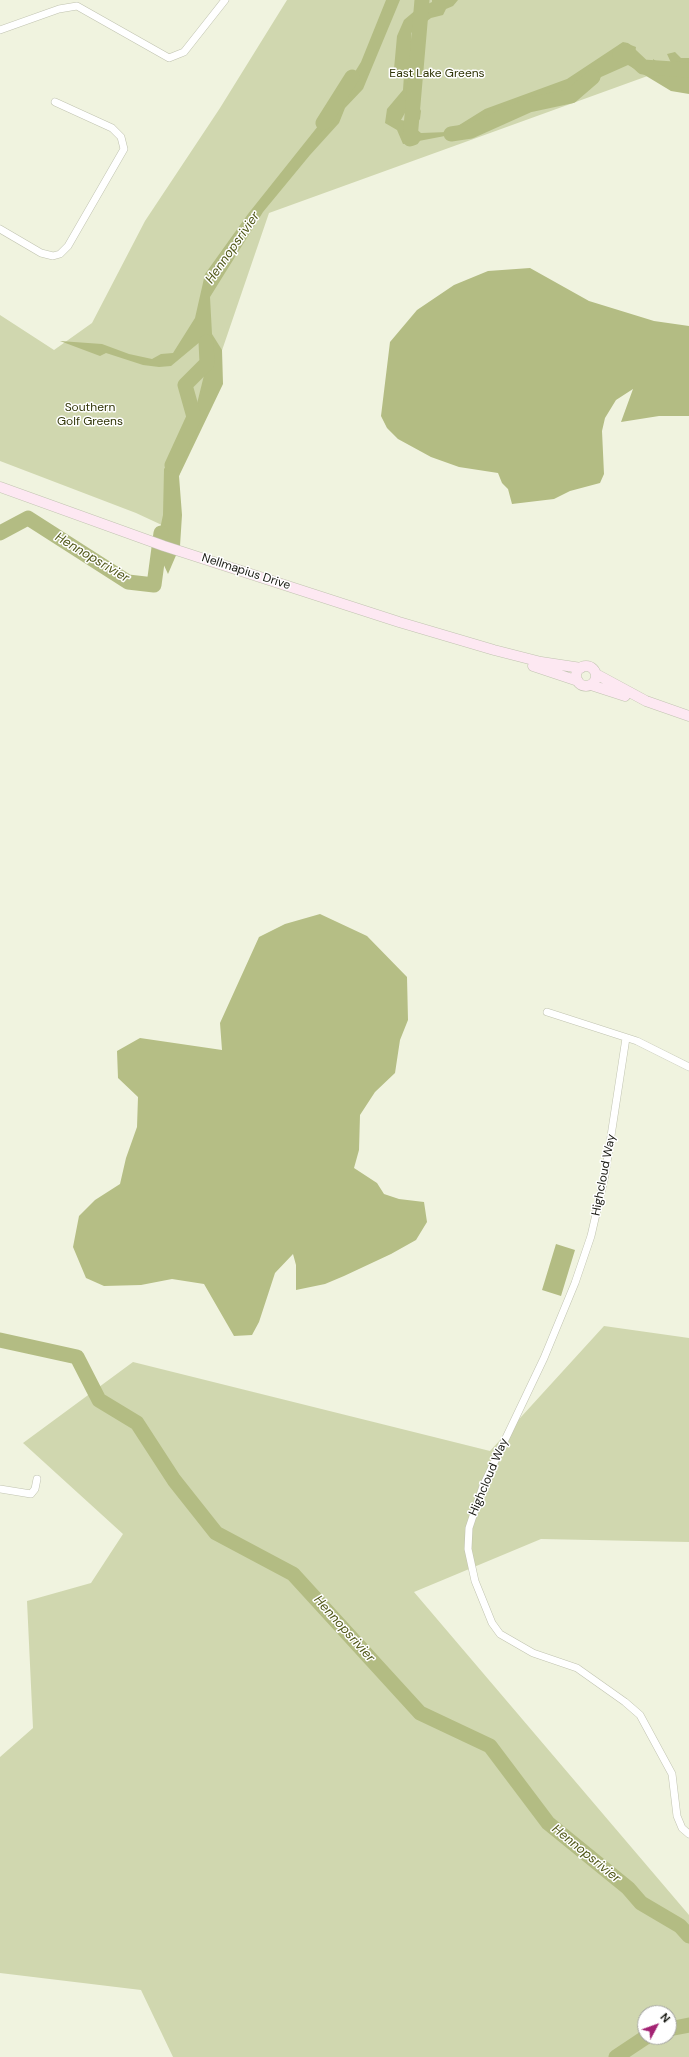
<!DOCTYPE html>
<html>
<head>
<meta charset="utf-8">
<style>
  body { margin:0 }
  #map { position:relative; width:689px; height:2057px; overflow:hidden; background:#f0f3df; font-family:"DM Sans",sans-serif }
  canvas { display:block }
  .north { position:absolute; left:637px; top:2005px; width:40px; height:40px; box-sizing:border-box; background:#fff; border:1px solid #a2a29f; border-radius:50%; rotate:49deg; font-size:11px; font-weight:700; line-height:16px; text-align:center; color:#161710 }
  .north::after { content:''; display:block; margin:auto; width:14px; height:18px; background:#a32373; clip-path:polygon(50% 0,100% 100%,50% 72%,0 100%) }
</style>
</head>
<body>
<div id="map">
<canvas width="689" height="2057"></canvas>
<div class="north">N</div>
</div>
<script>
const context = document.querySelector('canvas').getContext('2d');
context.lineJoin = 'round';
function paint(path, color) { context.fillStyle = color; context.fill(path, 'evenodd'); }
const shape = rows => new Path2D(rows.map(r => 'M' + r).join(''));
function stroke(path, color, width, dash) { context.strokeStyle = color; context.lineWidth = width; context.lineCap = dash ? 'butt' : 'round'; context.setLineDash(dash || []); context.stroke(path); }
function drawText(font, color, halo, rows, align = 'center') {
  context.font = font + ' "DM Sans",sans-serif'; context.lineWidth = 3; context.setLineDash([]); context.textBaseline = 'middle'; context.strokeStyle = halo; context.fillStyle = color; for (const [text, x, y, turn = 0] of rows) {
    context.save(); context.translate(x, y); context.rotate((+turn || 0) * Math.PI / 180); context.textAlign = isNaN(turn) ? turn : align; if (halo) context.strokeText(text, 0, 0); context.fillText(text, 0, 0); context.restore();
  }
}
paint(shape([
  [287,0,689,0,689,61,269,213,179,476,164,526,136,513,0,461,0,315,54,350,92,323,145,221,220,108],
  [604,1326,689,1338,689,1542,541,1539,414,1592,689,1915,689,2057,173,2057,141,1990,0,1973,0,1757,33,1728,27,1601,91,1583,123,1534,23,1443,133,1362,490,1451],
  [645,2013,669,2013,669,2037,645,2037]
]), '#d0d7af');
paint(shape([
  [320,914,367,936,407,977,408,1020,400,1040,395,1073,375,1092,360,1115,359,1150,354,1168,377,1183,384,1194,399,1199,424,1202,427,1222,416,1240,391,1254,344,1276,325,1284,296,1290,296,1265,293,1254,275,1273,259,1322,252,1335,234,1336,204,1284,172,1279,141,1285,104,1286,86,1278,73,1247,79,1216,95,1200,120,1184,126,1158,137,1127,138,1097,118,1078,117,1051,140,1038,222,1050,220,1023,259,937,285,924]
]), '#b5be85');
paint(shape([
  [386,0,400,0,363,89,345,108,339,123,310,155,263,212,210,297,212,334,222,350,223,384,179,476,182,515,180,546,168,574,156,548,163,515,164,469,181,446,193,420,207,363,201,341,171,366,159,367,143,365,106,353,100,356,60,341,102,344,129,354,152,359,161,354,173,353,195,318,205,274,248,214,334,106,361,62],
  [432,0,458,0,453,6,446,9,443,15,431,18,411,33,412,49,418,72,416,88,418,99,410,98,410,104,401,120,411,122,416,119,416,112,420,109,421,111,420,119,416,124,416,129,421,133,448,132,485,109,567,79,623,42,636,47,634,59,643,67,653,63,653,59,663,66,673,67,667,54,675,52,681,58,689,58,689,94,671,91,628,65,601,77,588,88,564,94,503,117,471,131,403,144,397,130,385,123,387,109,403,90,404,75,394,69,397,36,404,20,417,9,432,2],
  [530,268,589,301,654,321,689,326,689,416,659,416,621,422,633,389,616,400,605,418,602,431,604,474,600,483,570,491,554,499,512,504,508,489,502,483,498,473,459,467,431,457,398,439,387,428,381,416,390,342,417,310,454,285,488,271],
  [556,1244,575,1250,561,1296,542,1290]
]), '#b3bc83');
stroke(shape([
  [620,54,625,50,643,67,689,70],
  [323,123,352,77],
  [451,134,471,131,529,105,571,96,593,77],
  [413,138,410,139,422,0],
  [172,465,194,417,185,385,207,363,206,342],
  [0,533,28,518,128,582,154,585,161,533],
  [0,1340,77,1357,99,1400,137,1423,174,1480,216,1533,293,1574,420,1713,490,1746,548,1823,628,1888,641,1903,680,1926,689,1936],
  [669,2029,689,2025],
  [616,2057,646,2037]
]), '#b3bc83', 15);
const minor = shape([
  [0,30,59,9,77,6,169,58,184,52,225,0],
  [0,229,41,253,53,256,60,254,68,246,124,149,121,137,112,128,55,102],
  [547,1012,637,1041,689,1067],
  [626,1038,605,1175,591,1236,575,1283,544,1358,483,1486,469,1528,468,1549,475,1581,492,1623,500,1634,533,1653,577,1668,625,1702,640,1715,672,1774,677,1816,682,1828,689,1834],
  [0,1489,31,1494,35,1489,37,1479]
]);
const secondary = shape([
  [0,487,164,546,399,622,494,650,541,662,581,668],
  [533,666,578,681],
  '576 676a10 10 0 1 1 20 0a10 10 0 1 1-20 0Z',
  [596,674,646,701,689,716],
  [591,685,625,696]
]);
stroke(minor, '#c0c3b0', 8);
stroke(secondary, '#c0c3b0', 11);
stroke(minor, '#fff', 7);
stroke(secondary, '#fde8f2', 10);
drawText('12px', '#303507', '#fff', [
  ["East Lake Greens",437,74],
  ["Southern",90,408],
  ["Golf Greens",90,422]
]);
drawText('12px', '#161710', '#fff', [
  ["Nellmapius Drive",246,572,18],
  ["Highcloud Way",604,1175,-79],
  ["Highcloud Way",489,1477,-67]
]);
drawText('italic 13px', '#4f5616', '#fff', [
  ["Hennopsrivier",233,248,-55],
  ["Hennopsrivier",92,558,31],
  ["Hennopsrivier",344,1629,48],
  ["Hennopsrivier",586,1854,39]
]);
</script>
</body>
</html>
